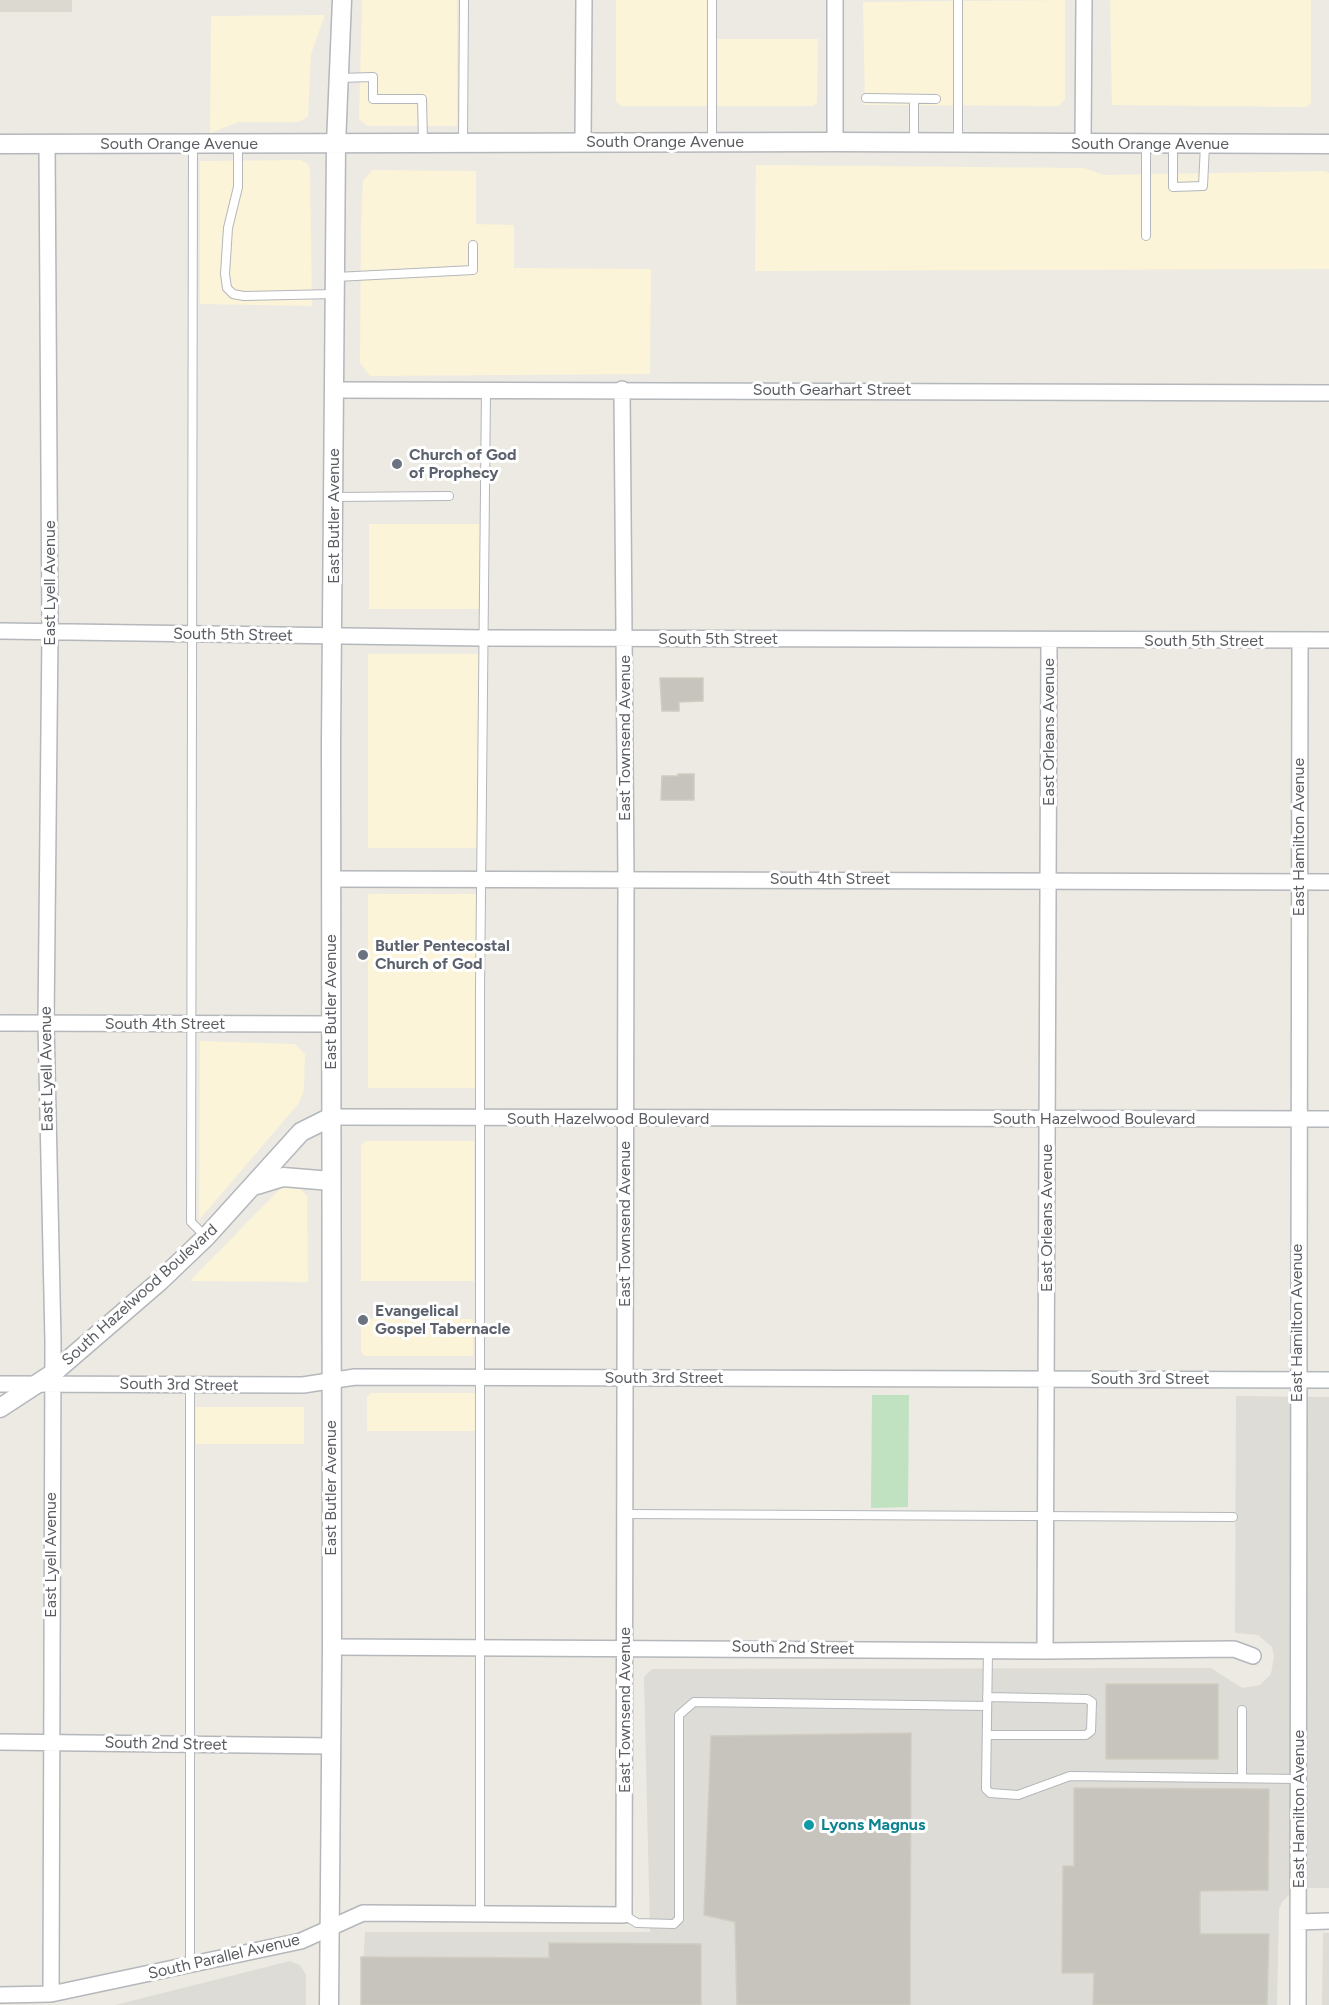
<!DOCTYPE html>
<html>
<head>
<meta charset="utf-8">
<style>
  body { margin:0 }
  canvas { display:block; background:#eceae2 }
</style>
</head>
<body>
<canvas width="1329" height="2005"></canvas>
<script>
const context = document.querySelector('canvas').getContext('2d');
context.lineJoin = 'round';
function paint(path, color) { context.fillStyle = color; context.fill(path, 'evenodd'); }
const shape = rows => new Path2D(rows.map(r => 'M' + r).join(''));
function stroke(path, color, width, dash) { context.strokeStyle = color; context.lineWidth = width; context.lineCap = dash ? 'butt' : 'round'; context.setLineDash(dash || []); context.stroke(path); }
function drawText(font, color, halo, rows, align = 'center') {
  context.font = font + ' Figtree,sans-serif'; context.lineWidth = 6; context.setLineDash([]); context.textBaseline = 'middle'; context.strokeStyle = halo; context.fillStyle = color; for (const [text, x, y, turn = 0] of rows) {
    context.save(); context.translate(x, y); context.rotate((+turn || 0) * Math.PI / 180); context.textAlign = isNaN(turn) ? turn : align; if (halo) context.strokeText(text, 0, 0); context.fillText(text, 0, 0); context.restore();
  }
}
paint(shape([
  [362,0,457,0,457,126,367,126,359,119],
  [616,0,717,0,717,39,818,39,817,103,812,106,621,106,616,101],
  [1065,0,1065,100,1058,106,865,105,863,2],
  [1110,0,1311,0,1311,103,1306,107,1112,105],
  [325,15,311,54,308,117,298,122,239,122,210,133,211,16],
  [301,160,307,163,310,169,312,306,200,304,200,161],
  [756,165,1084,168,1104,175,1324,171,1329,173,1329,269,755,271],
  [372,170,476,171,476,224,514,225,514,268,651,269,650,374,370,376,360,363,361,222,363,181],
  [369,524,481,524,481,609,369,609],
  [368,654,481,654,480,848,368,848],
  [368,894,480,894,480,1088,368,1088],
  [200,1041,295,1044,305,1054,304,1090,299,1103,199,1220],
  [365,1141,474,1141,474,1281,361,1281,361,1145],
  [288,1184,298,1186,307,1196,308,1282,190,1281,279,1190],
  [361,1319,473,1319,473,1356,365,1356,361,1352],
  [371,1393,480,1393,480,1431,367,1431,367,1397],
  [196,1407,304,1407,304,1444,196,1444]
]), '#fbf4d8');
paint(shape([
  [1236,1396,1329,1397,1329,1888,1301,1888,1293,1891,1282,1902,1279,1910,1277,2005,361,2005,365,1932,650,1932,644,1677,652,1669,1211,1668,1242,1688,1260,1685,1271,1674,1274,1656,1272,1647,1258,1635,1235,1633],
  [1323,1933,1329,1933,1329,2005,1322,2005],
  [290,1961,300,1965,306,1975,306,2005,115,2005]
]), '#dddcd6');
paint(shape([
  [0,0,72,0,72,12,0,12]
]), '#dcd9d0');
paint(shape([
  [872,1395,909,1395,908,1507,871,1508]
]), '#c0e2c1');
const building = shape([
  [660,678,703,678,703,701,679,702,679,711,662,711,660,678],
  [678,774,694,774,694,800,661,800,662,776,678,776,678,774],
  [1106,1684,1218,1684,1218,1759,1106,1759,1106,1684],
  [911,1733,910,2005,737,2005,735,1922,704,1915,711,1736,911,1733],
  [1074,1788,1269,1789,1268,1890,1200,1891,1200,1934,1269,1934,1267,2005,1093,2005,1094,1973,1062,1973,1063,1866,1074,1866,1074,1788],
  [549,1943,701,1944,701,2005,361,2005,361,1957,549,1958,549,1943]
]);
paint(building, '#c7c4be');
stroke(building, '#d0ccc1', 1.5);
const service = shape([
  [339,78,373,77,373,99,422,99,423,142],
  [866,98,936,99],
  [914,100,914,142],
  [463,142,464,0],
  [712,142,712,0],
  [958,142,958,0],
  [193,144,191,1222,206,1237],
  [238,144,238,187,228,228,225,274,227,288,233,294,244,296,335,294],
  [1173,145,1173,187,1203,186,1205,145],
  [1146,236,1146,145],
  [336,277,473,270,473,245],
  [334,497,449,496],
  [624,1514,1233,1517],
  [988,1650,986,1789,990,1793,1018,1795,1070,1776,1299,1779],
  [1242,1710,1242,1777],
  [987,1735,1086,1735,1091,1731,1092,1702,1087,1699,987,1697],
  [480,1914,480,991,486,389],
  [624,1915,637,1923,674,1924,679,1919,679,1715,694,1702,987,1706],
  [190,1966,190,1386]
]);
const minor = shape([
  [835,142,835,0],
  [583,143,584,0],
  [47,144,50,632,46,1023,53,1341,51,1994],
  [1083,144,1084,0],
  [334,390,1329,393],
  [0,631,484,638,1329,640],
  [331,879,1329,882],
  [0,1023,331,1024],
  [331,1117,1329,1119],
  [0,1384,303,1385,355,1377,1329,1380],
  [332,1647,1045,1651,1234,1649,1253,1656],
  [1045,1651,1049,641],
  [0,1742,331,1746],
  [1298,1922,1329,1921],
  [0,1995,51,1994,301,1941,363,1913,624,1915,626,879,622,389],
  [1298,2005,1300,640]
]);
const tertiary = shape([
  [0,144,835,142,1329,144],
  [257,1185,283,1177,331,1181],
  [0,1408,52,1374,160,1281,206,1237,301,1132,331,1117],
  [329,2005,332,1647,331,743,336,144,342,0]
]);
stroke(service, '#b4b7bb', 10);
stroke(minor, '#b4b7bb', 18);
stroke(tertiary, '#b4b7bb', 21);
stroke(service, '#fff', 8);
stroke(minor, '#fff', 15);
stroke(tertiary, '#fff', 18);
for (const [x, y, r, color] of [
  [397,464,6,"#6b7280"],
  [363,955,6,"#6b7280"],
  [363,1320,6,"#6b7280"],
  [809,1825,6,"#0f9aa8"]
]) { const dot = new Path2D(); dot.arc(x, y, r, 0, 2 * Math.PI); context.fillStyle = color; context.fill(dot); stroke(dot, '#fff', 2); }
drawText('16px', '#5a5d61', '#fff', [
  ["South Orange Avenue",665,142],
  ["South Orange Avenue",179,144],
  ["South Orange Avenue",1150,144],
  ["South Gearhart Street",832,390],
  ["East Butler Avenue",334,516,-90],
  ["East Lyell Avenue",50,583,-90],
  ["South 5th Street",233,635,1],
  ["South 5th Street",718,639],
  ["South 5th Street",1204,641],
  ["East Orleans Avenue",1049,732,-90],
  ["East Townsend Avenue",625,738,-90],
  ["East Hamilton Avenue",1299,837,-90],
  ["South 4th Street",830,879],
  ["East Butler Avenue",331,1002,-90],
  ["South 4th Street",165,1024],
  ["East Lyell Avenue",47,1069,-91],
  ["South Hazelwood Boulevard",608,1119],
  ["South Hazelwood Boulevard",1094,1119],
  ["East Orleans Avenue",1047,1218,-90],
  ["East Townsend Avenue",625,1224,-90],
  ["South Hazelwood Boulevard",140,1295,-42],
  ["East Hamilton Avenue",1297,1323,-90],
  ["South 3rd Street",664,1378],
  ["South 3rd Street",1150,1379],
  ["South 3rd Street",179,1385,1],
  ["East Butler Avenue",331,1488,-90],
  ["East Lyell Avenue",51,1555,-90],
  ["South 2nd Street",793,1648,1],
  ["East Townsend Avenue",625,1710,-90],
  ["South 2nd Street",166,1744,1],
  ["East Hamilton Avenue",1299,1809,-90],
  ["South Parallel Avenue",224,1957,-13]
]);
drawText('bold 16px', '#5b616d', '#fff', [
  ["Church of God",409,455],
  ["of Prophecy",409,473],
  ["Butler Pentecostal",375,946],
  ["Church of God",375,964],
  ["Evangelical",375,1311],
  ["Gospel Tabernacle",375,1329]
], 'left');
drawText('bold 16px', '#0d838f', '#fff', [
  ["Lyons Magnus",821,1825]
], 'left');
</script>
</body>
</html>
